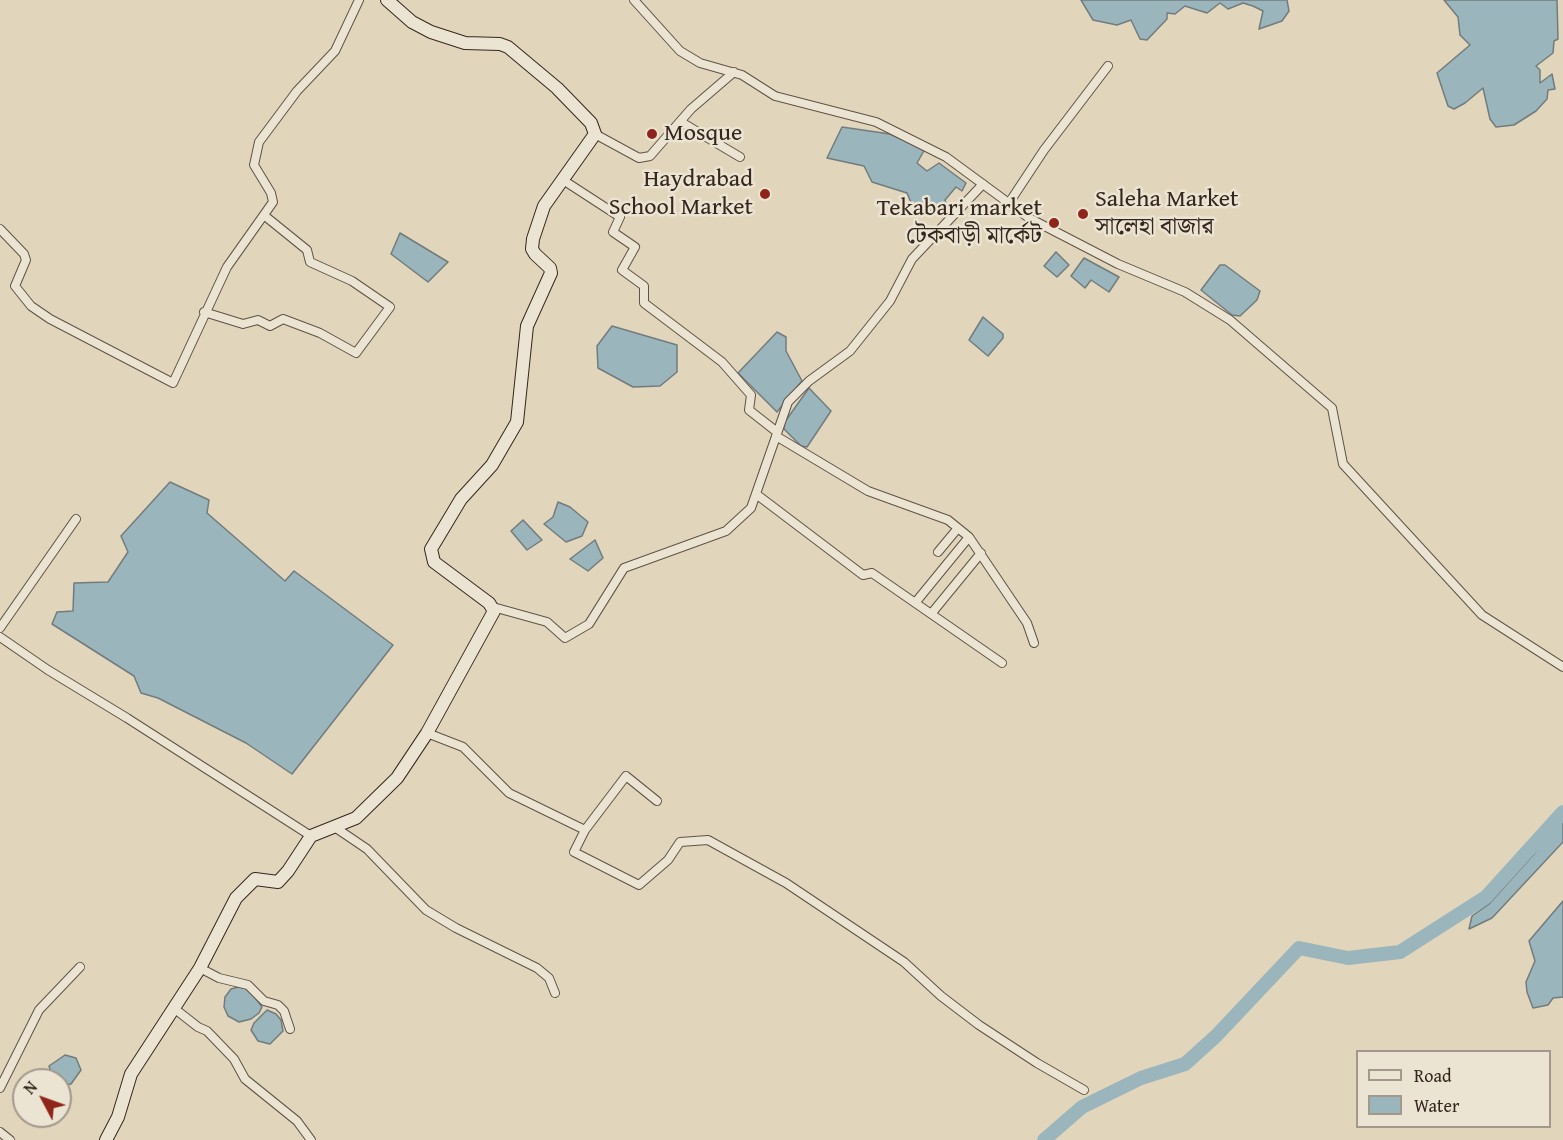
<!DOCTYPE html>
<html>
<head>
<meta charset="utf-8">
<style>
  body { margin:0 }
  #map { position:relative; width:1563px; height:1140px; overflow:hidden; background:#e1d5bb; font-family:"Gentium Book Plus",serif }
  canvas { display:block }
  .legend { position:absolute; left:1356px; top:1050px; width:195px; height:78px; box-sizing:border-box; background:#ece4d3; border:2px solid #a3988b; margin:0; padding:8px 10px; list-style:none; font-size:18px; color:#35271e }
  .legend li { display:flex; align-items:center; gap:12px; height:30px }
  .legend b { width:30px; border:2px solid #a3988b }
  .north { position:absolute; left:12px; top:1068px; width:60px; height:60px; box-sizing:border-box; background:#ece4d3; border:2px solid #a3988b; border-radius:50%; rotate:311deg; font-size:16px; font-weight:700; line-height:24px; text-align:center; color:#35271e }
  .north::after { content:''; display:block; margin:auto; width:21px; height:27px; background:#8f2418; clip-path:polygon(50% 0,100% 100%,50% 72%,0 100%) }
</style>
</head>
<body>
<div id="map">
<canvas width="1563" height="1140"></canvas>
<ul class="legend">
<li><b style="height:8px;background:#ece4d3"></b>Road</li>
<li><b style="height:16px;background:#9ab5bc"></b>Water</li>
</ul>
<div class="north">N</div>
</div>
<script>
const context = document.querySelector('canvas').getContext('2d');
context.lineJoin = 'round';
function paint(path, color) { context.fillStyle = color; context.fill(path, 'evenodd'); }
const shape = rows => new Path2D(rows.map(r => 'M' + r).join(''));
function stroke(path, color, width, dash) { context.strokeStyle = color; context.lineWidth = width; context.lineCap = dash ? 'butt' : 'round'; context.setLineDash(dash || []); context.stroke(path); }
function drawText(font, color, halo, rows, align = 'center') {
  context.font = font + ' "Gentium Book Plus","Noto Serif Bengali",serif'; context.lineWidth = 5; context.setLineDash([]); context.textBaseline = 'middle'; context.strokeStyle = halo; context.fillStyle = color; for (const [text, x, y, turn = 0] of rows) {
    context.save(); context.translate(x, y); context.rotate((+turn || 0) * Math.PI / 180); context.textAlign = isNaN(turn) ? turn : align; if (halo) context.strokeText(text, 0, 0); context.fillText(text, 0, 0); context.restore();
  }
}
const water = shape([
  [1081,0,1287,0,1289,11,1282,21,1259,29,1263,11,1253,6,1243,3,1228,9,1220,3,1207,13,1185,6,1175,14,1167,13,1167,19,1147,40,1140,39,1131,20,1117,25,1093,20,1081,0],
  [1444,0,1557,0,1558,39,1554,41,1553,53,1536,66,1540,70,1540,83,1552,74,1555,89,1548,90,1547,99,1536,111,1514,125,1496,127,1490,119,1483,88,1465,103,1454,109,1448,106,1437,73,1470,45,1460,35,1458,17,1444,0],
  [842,127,890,134,925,149,917,163,927,171,939,163,966,183,962,191,956,187,945,200,949,215,913,207,907,193,872,182,864,166,827,158,842,127],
  [400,233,448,262,428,282,391,254,400,233],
  [1056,252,1069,265,1057,277,1044,266,1056,252],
  [1084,258,1119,277,1109,292,1091,280,1085,288,1071,276,1084,258],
  [1220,265,1225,265,1260,291,1257,300,1240,316,1232,315,1201,290,1220,265],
  [983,317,1003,334,1003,338,988,356,969,340,983,317],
  [612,326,677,345,677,372,660,386,633,387,598,368,597,346,612,326],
  [777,332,786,337,786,351,802,381,777,412,738,373,777,332],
  [809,388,831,411,807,447,801,446,784,429,784,423,809,388],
  [170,482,209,500,207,513,285,581,294,571,393,645,292,774,246,743,158,698,141,693,134,676,52,624,57,612,73,611,74,583,108,582,128,552,121,536,170,482],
  [558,502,570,507,588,522,582,536,566,542,544,524,553,517,558,502],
  [523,520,542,540,527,550,511,531,523,520],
  [595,540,603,558,588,571,570,559,595,540],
  [1563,815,1563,842,1492,918,1469,929,1472,916,1489,904,1534,854,1554,824,1563,815],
  [1563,901,1563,997,1553,998,1548,1005,1533,1008,1527,992,1526,982,1535,961,1529,941,1563,901],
  [238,987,249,989,262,1007,259,1013,251,1019,239,1022,228,1016,224,1007,225,997,231,989,238,987],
  [267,1010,276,1014,281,1020,283,1031,270,1044,258,1041,251,1030,254,1023,267,1010],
  [65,1055,76,1058,81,1070,71,1084,63,1085,60,1080,53,1080,49,1066,65,1055]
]);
paint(water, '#9ab5bc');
stroke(water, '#727c7d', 1.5);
stroke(shape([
  [1044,1140,1082,1107,1141,1078,1185,1064,1216,1036,1299,948,1348,958,1400,952,1486,897,1563,812]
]), '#9ab5bc', 14);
const street = shape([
  [634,0,680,51,700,63,742,75,775,96,876,122,946,157,1029,218,1118,264,1185,292,1230,320,1332,408,1343,464,1482,615,1563,667],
  [681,122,740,157],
  [595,134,639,158,650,156,691,109,734,72],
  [563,180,620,217,613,232,635,247,622,270,644,286,644,303,722,362,751,395,749,410,777,432],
  [1009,203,1044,150,1108,66],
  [0,229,24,254,26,260,15,286,31,306,50,319,173,383,227,267,273,202,271,193,254,165,259,142,297,91,335,51,359,0],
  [204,312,243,324,258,320,270,326,283,319,320,333,356,353,390,307,352,281,310,262,307,250,265,216],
  [776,436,868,491,948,520,969,537,1027,623,1034,643],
  [756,494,863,575,872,573,1002,663],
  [938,552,958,528],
  [915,603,969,537],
  [493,607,547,622,565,638,589,624,624,568,726,531,751,508,788,402,809,381,850,351,890,301,912,259,983,184],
  [931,614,981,553],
  [0,628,76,519],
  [0,637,48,670,127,718,311,836],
  [427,733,463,747,509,793,585,830,574,852,639,885,668,860,680,842,708,840,786,883,904,962,941,996,979,1025,1037,1063,1084,1090],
  [336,828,367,849,426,910,456,928,537,968,549,978,555,993],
  [585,830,626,776,657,801],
  [200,968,219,978,248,985,264,1001,278,1005,284,1011,290,1029],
  [175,1009,198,1027,207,1031,234,1059,245,1079,297,1121,311,1140],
  [0,1088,39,1010,80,967],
  [0,1132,10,1140]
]);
const secondary = shape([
  [106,1140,118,1117,131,1074,200,968,236,898,255,879,278,882,288,871,311,836,356,818,397,778,427,733,494,611,489,603,434,562,431,549,461,499,492,465,517,422,527,326,551,273,550,268,535,254,532,249,533,239,544,206,595,134,591,123,557,88,508,47,500,44,465,43,431,32,412,22,387,0]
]);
stroke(street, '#605245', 10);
stroke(secondary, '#35271e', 14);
stroke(street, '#ece4d3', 8);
stroke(secondary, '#ece4d3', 12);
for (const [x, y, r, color] of [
  [652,134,6,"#8f2418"],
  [765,194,6,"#8f2418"],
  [1083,214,6,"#8f2418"],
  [1054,223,6,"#8f2418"]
]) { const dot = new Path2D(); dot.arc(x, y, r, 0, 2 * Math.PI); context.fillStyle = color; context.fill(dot); stroke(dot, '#ece4d3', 2); }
drawText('24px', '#35271e', '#ece4d3', [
  ["Mosque",664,134],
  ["Haydrabad",753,180,"right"],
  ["School Market",753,208,"right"],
  ["Saleha Market",1095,200],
  ["সালেহা বাজার",1095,228],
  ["Tekabari market",1042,209,"right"],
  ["টেকবাড়ী মার্কেট",1042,237,"right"]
], 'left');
</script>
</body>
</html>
